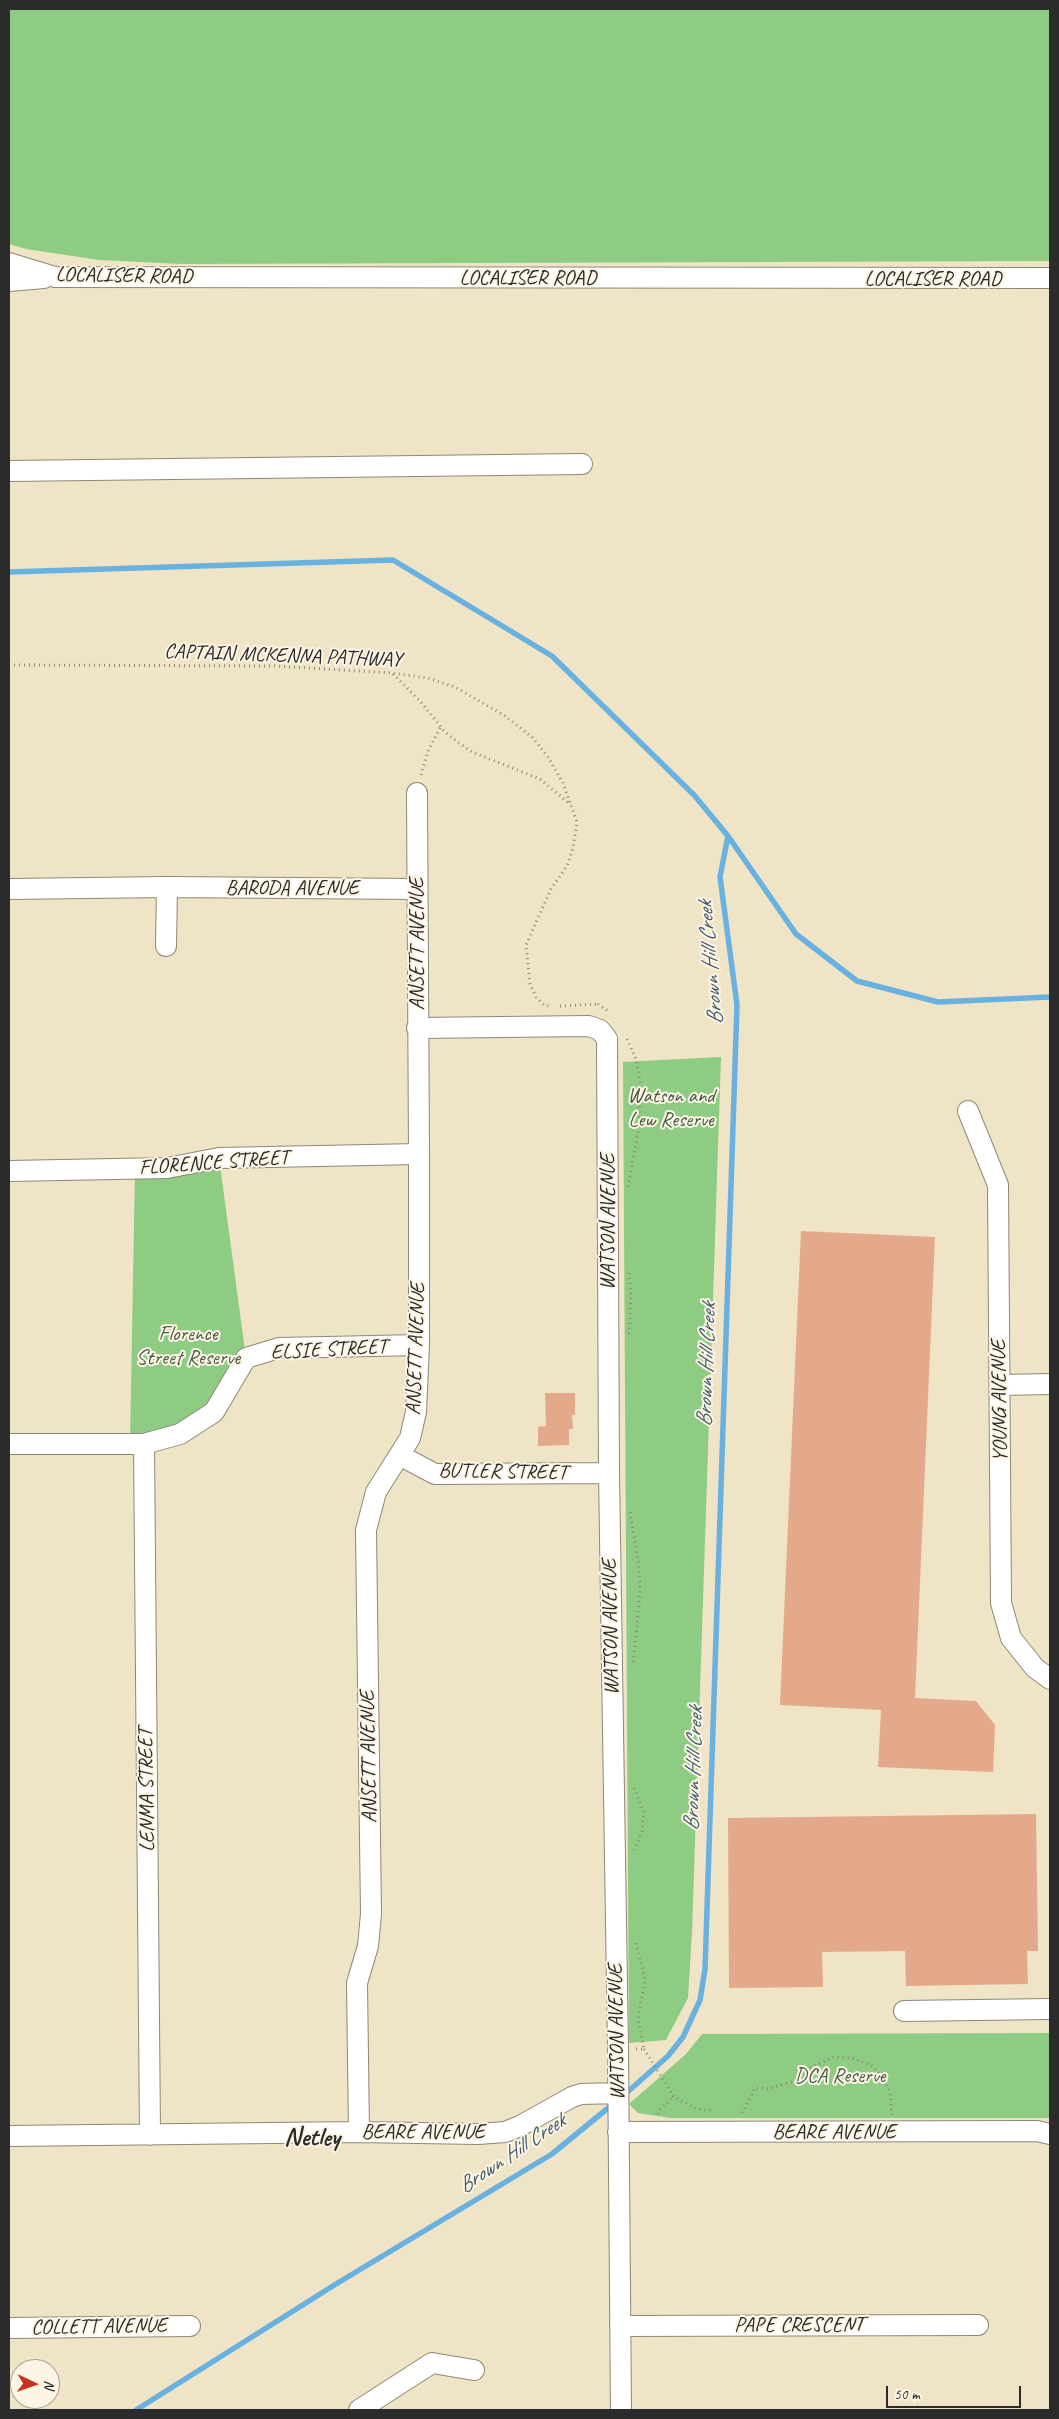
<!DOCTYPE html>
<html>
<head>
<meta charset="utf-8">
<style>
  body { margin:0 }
  #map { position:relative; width:1059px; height:2419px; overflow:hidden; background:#efe4c5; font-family:Caveat,sans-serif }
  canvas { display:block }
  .frame { position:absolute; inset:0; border:10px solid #2b2b2b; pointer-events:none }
  .north { position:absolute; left:10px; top:2359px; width:50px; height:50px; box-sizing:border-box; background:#fcf5e5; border:1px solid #a8a49b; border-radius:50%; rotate:93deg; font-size:14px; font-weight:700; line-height:20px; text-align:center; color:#2b2b2b }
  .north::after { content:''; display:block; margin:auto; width:18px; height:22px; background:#c8321e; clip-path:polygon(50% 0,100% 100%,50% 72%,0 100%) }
  .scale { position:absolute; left:886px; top:2386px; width:135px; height:22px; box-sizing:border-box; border:2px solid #2b2b2b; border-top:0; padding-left:6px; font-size:15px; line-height:18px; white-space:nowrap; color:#2b2b2b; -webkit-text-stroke:4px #fcf5e5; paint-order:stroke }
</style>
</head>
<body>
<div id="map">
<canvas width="1059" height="2419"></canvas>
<div class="frame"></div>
<div class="north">N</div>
<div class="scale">50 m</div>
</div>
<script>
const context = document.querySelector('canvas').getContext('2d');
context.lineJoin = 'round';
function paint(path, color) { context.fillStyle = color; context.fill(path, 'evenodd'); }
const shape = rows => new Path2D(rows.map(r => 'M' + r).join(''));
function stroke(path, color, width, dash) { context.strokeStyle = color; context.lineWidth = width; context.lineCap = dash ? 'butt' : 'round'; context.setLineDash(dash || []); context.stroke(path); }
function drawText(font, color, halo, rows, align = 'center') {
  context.font = font + ' Caveat,sans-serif'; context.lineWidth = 4; context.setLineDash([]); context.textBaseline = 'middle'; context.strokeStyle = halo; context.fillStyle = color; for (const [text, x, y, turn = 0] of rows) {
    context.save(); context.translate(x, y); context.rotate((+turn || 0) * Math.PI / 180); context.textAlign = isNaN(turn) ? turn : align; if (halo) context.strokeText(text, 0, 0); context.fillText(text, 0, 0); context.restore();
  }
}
paint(shape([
  [9,9,1050,9,1050,261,182,264,99,260,26,249,9,244],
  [721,1057,692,1932,688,1998,666,2040,629,2043,623,1062],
  [219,1158,246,1358,214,1412,130,1444,135,1169],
  [1050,2033,1050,2118,670,2118,638,2113,629,2104,686,2054,702,2034]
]), '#8dcc82');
stroke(shape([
  [9,572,393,560,552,656,694,795,728,836,796,934,857,981,938,1002,1050,997],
  [624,2095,668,2056,683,2037,700,2000,705,1969,737,1005,720,877,728,836],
  [136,2410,336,2284,552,2154,613,2104]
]), '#69b1e0', 5.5);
paint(shape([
  [801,1231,935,1237,915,1698,976,1701,995,1725,993,1772,878,1767,881,1710,780,1705],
  [545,1393,575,1393,575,1415,572,1415,573,1429,569,1429,569,1445,538,1446,538,1427,546,1426],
  [1036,1814,1038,1951,1027,1951,1028,1984,906,1986,905,1951,822,1952,823,1987,729,1988,728,1818]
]), '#e4a98b');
const minor = shape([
  [9,263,55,277,1050,278],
  [9,281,44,278],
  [9,471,582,464],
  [9,889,167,887,417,889],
  [166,946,167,887],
  [417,1028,589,1026,600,1030,607,1039,609,1473,618,2050,621,2410],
  [968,1111,998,1185,1001,1603,1011,1638,1035,1668,1050,1679],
  [9,1171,167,1168,219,1158,419,1154],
  [1000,1385,1050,1384],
  [9,1444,144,1444,180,1434,214,1412,246,1358,279,1348,419,1345],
  [144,1444,150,2135],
  [401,1456,435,1474,609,1473],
  [904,2011,1050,2009],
  [359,2132,357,1983,368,1946,371,1914,366,1530,376,1492,410,1438,416,1412,419,1345,419,1154,417,793],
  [618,2132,1037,2131,1050,2134],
  [9,2136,359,2132,478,2134,505,2132,520,2126,572,2097,581,2094,618,2093],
  [620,2326,978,2325],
  [9,2328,190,2326],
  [359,2410,432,2363,474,2370]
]);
stroke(minor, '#8d8878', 22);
stroke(shape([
  [9,665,276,666,392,673,428,678,455,687,505,716,532,737,548,757,563,783,577,822,573,848,567,866,551,889,526,945,530,984,536,997,544,1005,549,1006],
  [393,674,420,701,445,732,459,743,472,752,540,779,571,805],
  [421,775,428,751,440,728],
  [598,1004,608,1011],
  [560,1006,598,1004],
  [627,1039,636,1059,640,1081,640,1103,638,1132,628,1187],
  [629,1273,631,1297,629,1334],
  [630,1512,639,1565,640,1594,633,1665],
  [634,1788,644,1812,642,1832,634,1850],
  [636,2049,644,2049,638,2019,645,1979,636,1943],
  [644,2049,674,2097,697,2109,714,2111],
  [742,2113,755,2088,768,2089,798,2080,807,2069,834,2057,852,2058,872,2066,884,2079,890,2093,892,2115],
  [658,2114,659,2110,674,2097]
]), '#8d8878', 3, [1, 4]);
stroke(minor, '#fff', 20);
drawText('21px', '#2b2b2b', '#fcf5e5', [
  ["LOCALISER ROAD",124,276,1],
  ["LOCALISER ROAD",528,278],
  ["LOCALISER ROAD",933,279],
  ["CAPTAIN MCKENNA PATHWAY",283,656,2],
  ["BARODA AVENUE",292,888],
  ["ANSETT AVENUE",417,944,-90],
  ["FLORENCE STREET",214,1163,-4],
  ["WATSON AVENUE",608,1222,-90],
  ["ANSETT AVENUE",416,1349,-88],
  ["ELSIE STREET",329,1350,-3],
  ["YOUNG AVENUE",1000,1401,-91],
  ["BUTLER STREET",503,1472,1],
  ["WATSON AVENUE",611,1627,-91],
  ["ANSETT AVENUE",369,1757,-91],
  ["LENMA STREET",147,1790,-91],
  ["WATSON AVENUE",617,2032,-91],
  ["BEARE AVENUE",423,2132],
  ["BEARE AVENUE",834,2132],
  ["PAPE CRESCENT",799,2325],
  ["COLLETT AVENUE",99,2327,-1]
]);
drawText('21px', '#485b45', '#fcf5e5', [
  ["Watson and",671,1096],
  ["Lew Reserve",671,1120],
  ["Florence",188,1334],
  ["Street Reserve",188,1358],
  ["DCA Reserve",840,2076]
]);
drawText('italic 22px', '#415a6a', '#fcf5e5', [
  ["Brown Hill Creek",711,963,-95],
  ["Brown Hill Creek",707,1365,-88],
  ["Brown Hill Creek",694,1769,-88],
  ["Brown Hill Creek",512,2154,-34]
]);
drawText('bold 26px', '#2b2b2b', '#fcf5e5', [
  ["Netley",312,2138]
]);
</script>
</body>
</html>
